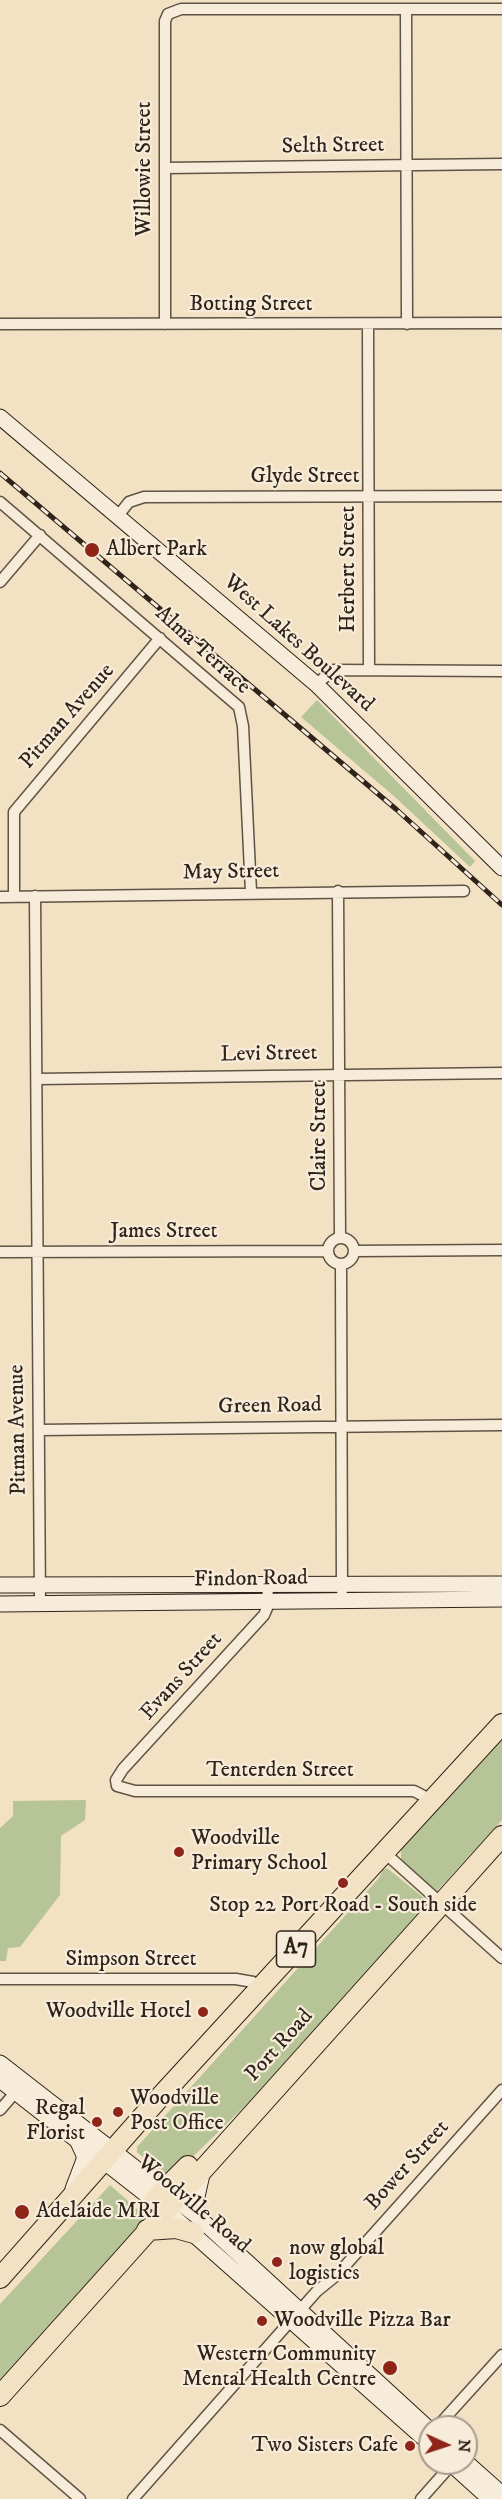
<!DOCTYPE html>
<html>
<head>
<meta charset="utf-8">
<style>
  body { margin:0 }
  #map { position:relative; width:502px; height:2499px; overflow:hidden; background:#f3e1c4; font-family:"IM FELL DW Pica",serif }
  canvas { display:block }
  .north { position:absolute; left:418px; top:2415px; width:60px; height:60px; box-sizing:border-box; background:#f7ecd9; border:2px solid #a79c8d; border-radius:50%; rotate:93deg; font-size:16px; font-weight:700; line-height:24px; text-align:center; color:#2e241a }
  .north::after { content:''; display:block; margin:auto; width:21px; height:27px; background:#8f2418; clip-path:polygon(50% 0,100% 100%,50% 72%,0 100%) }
</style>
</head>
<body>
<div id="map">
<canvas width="502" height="2499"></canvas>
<div class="north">N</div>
</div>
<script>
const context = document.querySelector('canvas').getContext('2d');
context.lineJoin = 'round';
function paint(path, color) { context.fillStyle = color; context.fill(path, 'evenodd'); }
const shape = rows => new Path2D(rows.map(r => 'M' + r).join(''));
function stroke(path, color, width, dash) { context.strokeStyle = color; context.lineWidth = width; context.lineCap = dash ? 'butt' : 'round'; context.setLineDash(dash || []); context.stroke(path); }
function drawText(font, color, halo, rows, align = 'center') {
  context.font = font + ' "IM FELL DW Pica",serif'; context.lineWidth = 4.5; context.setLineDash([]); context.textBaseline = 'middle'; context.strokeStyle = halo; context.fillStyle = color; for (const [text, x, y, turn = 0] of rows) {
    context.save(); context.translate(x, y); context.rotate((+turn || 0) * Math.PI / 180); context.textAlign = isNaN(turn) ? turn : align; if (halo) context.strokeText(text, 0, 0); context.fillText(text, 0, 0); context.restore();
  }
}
paint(shape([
  [317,700,475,861,470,867,395,797,301,717],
  [502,1738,502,1820,437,1891,401,1861,401,1849],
  [86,1800,85,1820,61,1836,60,1895,20,1947,8,1948,6,1961,0,1961,0,1828,13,1816,13,1801],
  [387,1868,424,1898,423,1909,246,2105,169,2180,137,2152,137,2147,379,1878,383,1870],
  [110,2185,146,2217,0,2379,0,2304]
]), '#b6c498');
const street = shape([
  [406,9,407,324],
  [165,168,502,164],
  [0,324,502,323],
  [165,324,165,21,168,14,181,9,502,9],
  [368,325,369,670],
  [0,502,239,707,243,726,251,892],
  [117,517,129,502,144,497,502,496],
  [0,582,40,535],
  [316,684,334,670,502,671],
  [338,891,340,1238],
  [35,896,40,1604],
  [0,897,464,891],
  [14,897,14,812,160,638],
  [37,1079,502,1073],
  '328 1251a13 13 0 1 1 26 0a13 13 0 1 1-26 0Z',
  [354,1251,502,1250],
  [0,1252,327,1251],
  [341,1265,342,1591],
  [39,1430,502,1425],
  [268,1584,267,1608,264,1615,123,1769,116,1780,117,1786,135,1791,414,1791,433,1801],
  [385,1853,502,1958],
  [0,1979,236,1979,253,1982,260,1988],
  [0,2110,20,2087],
  [344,2267,502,2090],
  [437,2427,502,2355],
  [0,2430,80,2499],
  [133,2499,317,2291,338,2274],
  [421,2499,453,2463]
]);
const secondary = shape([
  [0,417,316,684,502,868],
  [0,1585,502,1584],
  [0,1604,502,1599],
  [0,2063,197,2216,430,2430],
  [0,2080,166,2210,430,2444],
  [73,2189,84,2160,84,2155,78,2142],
  [197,2216,196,2201,203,2170],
  [466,2462,502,2494],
  [450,2463,490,2499]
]);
const highway = shape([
  [154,2200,188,2166],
  [147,2230,176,2228,194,2233],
  [0,2278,160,2097,502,1724],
  [0,2396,502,1836]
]);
stroke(street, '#5f5344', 13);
stroke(secondary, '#2e241a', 17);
stroke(highway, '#2e241a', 22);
stroke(street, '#f7ecd9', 10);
stroke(secondary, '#f7ecd9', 15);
stroke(highway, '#f3e1c4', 20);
const rail = shape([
  [0,473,397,810,502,905]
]);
stroke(rail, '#2e241a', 5);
stroke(rail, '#f7ecd9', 3, [9]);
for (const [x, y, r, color] of [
  [92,550,8,"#8f2418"],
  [179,1852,6,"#8f2418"],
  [343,1883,6,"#8f2418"],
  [203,2012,6,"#8f2418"],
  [118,2112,6,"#8f2418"],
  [97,2122,6,"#8f2418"],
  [22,2212,8,"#8f2418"],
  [277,2262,6,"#8f2418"],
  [262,2321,6,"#8f2418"],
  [390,2368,8,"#8f2418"],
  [410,2446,6,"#8f2418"]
]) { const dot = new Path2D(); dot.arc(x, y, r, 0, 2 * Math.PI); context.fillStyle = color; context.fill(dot); stroke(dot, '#f7ecd9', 2); }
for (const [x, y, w] of [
  [296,1949,39]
]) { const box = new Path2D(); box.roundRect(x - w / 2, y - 18, w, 36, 4.5); context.fillStyle = '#f7ecd9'; context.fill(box); stroke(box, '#2e241a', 1.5); }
drawText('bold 21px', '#2e241a', null, [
  ["A7",296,1949]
]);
drawText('22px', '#2e241a', '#f7ecd9', [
  ["Selth Street",333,147,-1],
  ["Willowie Street",145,169,-90],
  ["Botting Street",251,305],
  ["Glyde Street",305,477],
  ["Herbert Street",349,569,-90],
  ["West Lakes Boulevard",298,644,42],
  ["Alma Terrace",202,651,42],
  ["Pitman Avenue",68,717,-49],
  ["May Street",231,873,-1],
  ["Levi Street",269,1055,-1],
  ["Claire Street",320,1136,-90],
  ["James Street",164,1232],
  ["Green Road",270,1407,-1],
  ["Pitman Avenue",19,1430,-91],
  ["Findon Road",251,1580,-1],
  ["Evans Street",182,1677,-48],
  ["Tenterden Street",280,1771],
  ["Simpson Street",131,1960],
  ["Port Road",280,2046,-48],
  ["Bower Street",408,2166,-48],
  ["Woodville Road",193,2205,40]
]);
drawText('22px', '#2e241a', '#f7ecd9', [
  ["Albert Park",106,550],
  ["Woodville",191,1839],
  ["Primary School",191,1864],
  ["Stop 22 Port Road - South side",343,1906,"center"],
  ["Woodville Hotel",191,2012,"right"],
  ["Woodville",130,2099],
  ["Post Office",130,2124],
  ["Regal",85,2109,"right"],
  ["Florist",85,2134,"right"],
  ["Adelaide MRI",36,2212],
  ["now global",289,2249],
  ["logistics",289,2274],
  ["Woodville Pizza Bar",274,2321],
  ["Western Community",376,2355,"right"],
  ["Mental Health Centre",376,2380,"right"],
  ["Two Sisters Cafe",398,2446,"right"]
], 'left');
</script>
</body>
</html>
